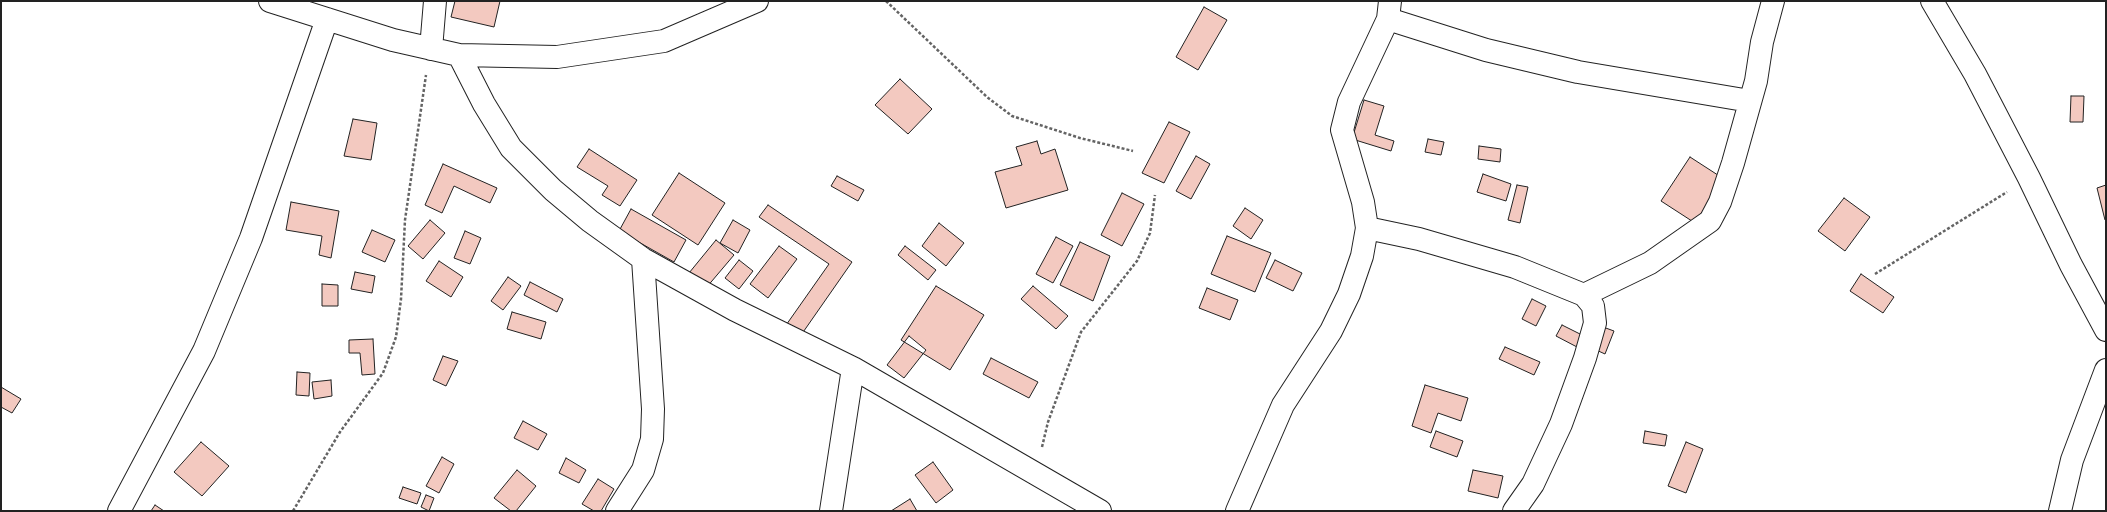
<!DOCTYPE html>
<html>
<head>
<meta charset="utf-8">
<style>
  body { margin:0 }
  #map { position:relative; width:2107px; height:512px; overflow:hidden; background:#fff; font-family:"DM Sans",sans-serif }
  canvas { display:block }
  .frame { position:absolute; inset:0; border:2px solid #222; pointer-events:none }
</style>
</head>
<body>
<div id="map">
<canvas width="2107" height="512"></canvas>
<div class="frame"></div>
</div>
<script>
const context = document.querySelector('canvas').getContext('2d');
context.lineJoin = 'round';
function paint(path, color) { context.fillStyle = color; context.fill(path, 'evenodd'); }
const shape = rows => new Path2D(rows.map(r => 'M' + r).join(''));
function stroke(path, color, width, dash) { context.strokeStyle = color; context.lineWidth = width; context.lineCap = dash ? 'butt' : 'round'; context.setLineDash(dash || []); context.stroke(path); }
const building = shape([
  [455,1,500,1,494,27,451,17,455,1],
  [1204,7,1227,20,1198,70,1176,57,1204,7],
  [900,79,932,109,908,134,875,105,900,79],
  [2071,96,2084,96,2083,122,2070,122,2071,96],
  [1364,100,1384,106,1375,135,1394,141,1391,151,1352,139,1364,100],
  [353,119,377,123,371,160,344,156,353,119],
  [1169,122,1190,132,1164,183,1142,173,1169,122],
  [1428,139,1444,142,1441,155,1425,152,1428,139],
  [1037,141,1041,154,1055,149,1068,190,1006,208,995,172,1022,165,1016,147,1037,141],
  [1479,146,1501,149,1500,162,1478,159,1479,146],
  [589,149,637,180,620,206,602,195,608,186,577,167,589,149],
  [1196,156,1210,164,1191,199,1176,191,1196,156],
  [1690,157,1724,179,1695,223,1661,201,1690,157],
  [443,164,497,188,490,203,454,186,442,213,425,205,443,164],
  [679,173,725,203,698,245,652,215,679,173],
  [1483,174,1511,184,1506,201,1477,192,1483,174],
  [837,176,864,190,858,201,831,186,837,176],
  [1517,185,1528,187,1520,223,1508,220,1517,185],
  [2106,185,2106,219,2105,220,2097,188,2106,185],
  [1122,193,1144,204,1122,246,1101,235,1122,193],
  [1844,198,1870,217,1845,251,1818,231,1844,198],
  [291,202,339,211,331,258,319,255,322,236,286,230,291,202],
  [768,205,852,262,799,338,784,328,829,264,759,217,768,205],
  [1245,208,1263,220,1251,239,1233,226,1245,208],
  [631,209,686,240,674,262,619,231,631,209],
  [430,220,445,233,423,259,408,246,430,220],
  [733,220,750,230,738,253,720,243,733,220],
  [939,223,964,243,946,266,922,246,939,223],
  [372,230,395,240,385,262,362,252,372,230],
  [465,231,481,238,470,264,454,258,465,231],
  [1227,236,1271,253,1255,292,1211,274,1227,236],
  [1056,237,1073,246,1053,283,1036,274,1056,237],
  [716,240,734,255,706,288,689,273,716,240],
  [1080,242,1110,256,1093,301,1060,285,1080,242],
  [779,246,797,259,768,298,750,284,779,246],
  [905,246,936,270,928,280,898,255,905,246],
  [739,260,753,271,739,289,725,278,739,260],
  [1275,260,1302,273,1293,291,1266,278,1275,260],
  [439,261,463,277,451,297,426,281,439,261],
  [355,272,375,276,372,293,351,289,355,272],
  [1861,274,1894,297,1883,313,1850,291,1861,274],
  [508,277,521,286,503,310,491,301,508,277],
  [530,282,563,299,557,312,524,295,530,282],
  [322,284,338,285,338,306,322,306,322,284],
  [936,286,984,315,950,370,901,340,936,286],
  [1033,286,1068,316,1056,329,1021,299,1033,286],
  [1207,288,1238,300,1230,320,1199,308,1207,288],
  [1532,299,1546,306,1536,326,1522,319,1532,299],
  [512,312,546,322,541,339,507,329,512,312],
  [1562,325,1582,335,1577,347,1556,336,1562,325],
  [1603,327,1614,331,1605,354,1594,349,1603,327],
  [909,336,926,350,904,378,887,365,909,336],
  [373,339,375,374,362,375,360,353,349,353,349,340,373,339],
  [1505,347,1540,362,1534,375,1499,359,1505,347],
  [443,356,458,361,446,386,433,380,443,356],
  [991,358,1038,382,1029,398,983,374,991,358],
  [297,372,310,373,309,396,296,395,297,372],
  [331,380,332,396,314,399,312,382,331,380],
  [1425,385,1468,398,1461,421,1438,413,1431,433,1412,426,1425,385],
  [1,387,21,399,12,413,1,407,1,387],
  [523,421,547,434,538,450,514,438,523,421],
  [1436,431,1463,441,1457,457,1430,447,1436,431],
  [1645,431,1667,435,1665,446,1643,443,1645,431],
  [201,442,229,466,202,496,174,472,201,442],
  [1686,442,1703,449,1686,493,1668,486,1686,442],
  [442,457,454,464,439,493,426,486,442,457],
  [566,458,586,470,579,483,559,473,566,458],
  [933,462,953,490,936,503,915,475,933,462],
  [517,470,536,486,516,511,511,511,494,498,517,470],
  [1473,470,1503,476,1498,498,1468,491,1473,470],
  [598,479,614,489,601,511,594,511,582,504,598,479],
  [403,487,421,493,417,504,399,498,403,487],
  [426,495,434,498,429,511,421,507,426,495],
  [910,499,917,511,891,511,910,499],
  [155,505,164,511,151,511,155,505]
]);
paint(building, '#f3c9c0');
stroke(building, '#222', 1);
const minor = shape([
  [270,1,393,40,459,55,557,57,664,41,757,1],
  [1932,1,1975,74,2029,178,2071,265,2106,330],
  [1388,19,1486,50,1578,72,1750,101],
  [431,49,435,1],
  [459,55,484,104,511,148,553,190,590,221,643,259,735,310,853,368,1100,511],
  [1367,228,1419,239,1515,267,1584,295,1593,306,1595,323,1585,358,1561,424,1533,484,1514,511],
  [1584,295,1650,263,1710,221,1720,202,1733,163,1756,81,1762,42,1773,1],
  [119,511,204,351,251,238,327,19],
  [617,511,643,470,652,439,653,409,643,259],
  [831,511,853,368],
  [1237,511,1283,405,1331,331,1349,294,1362,256,1367,228,1363,202,1342,130,1349,102,1388,19,1390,1],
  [2060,511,2072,460,2106,370]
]);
stroke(minor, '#222', 24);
stroke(shape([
  [886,1,987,97,1012,116,1080,138,1133,151],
  [1875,274,2007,192],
  [1042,447,1048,422,1081,332,1137,261,1150,233,1155,195],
  [293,511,340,432,383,373,396,337,401,299,405,220,426,75]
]), '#646464', 2.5, [3, 2]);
stroke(minor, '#fff', 22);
</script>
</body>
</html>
